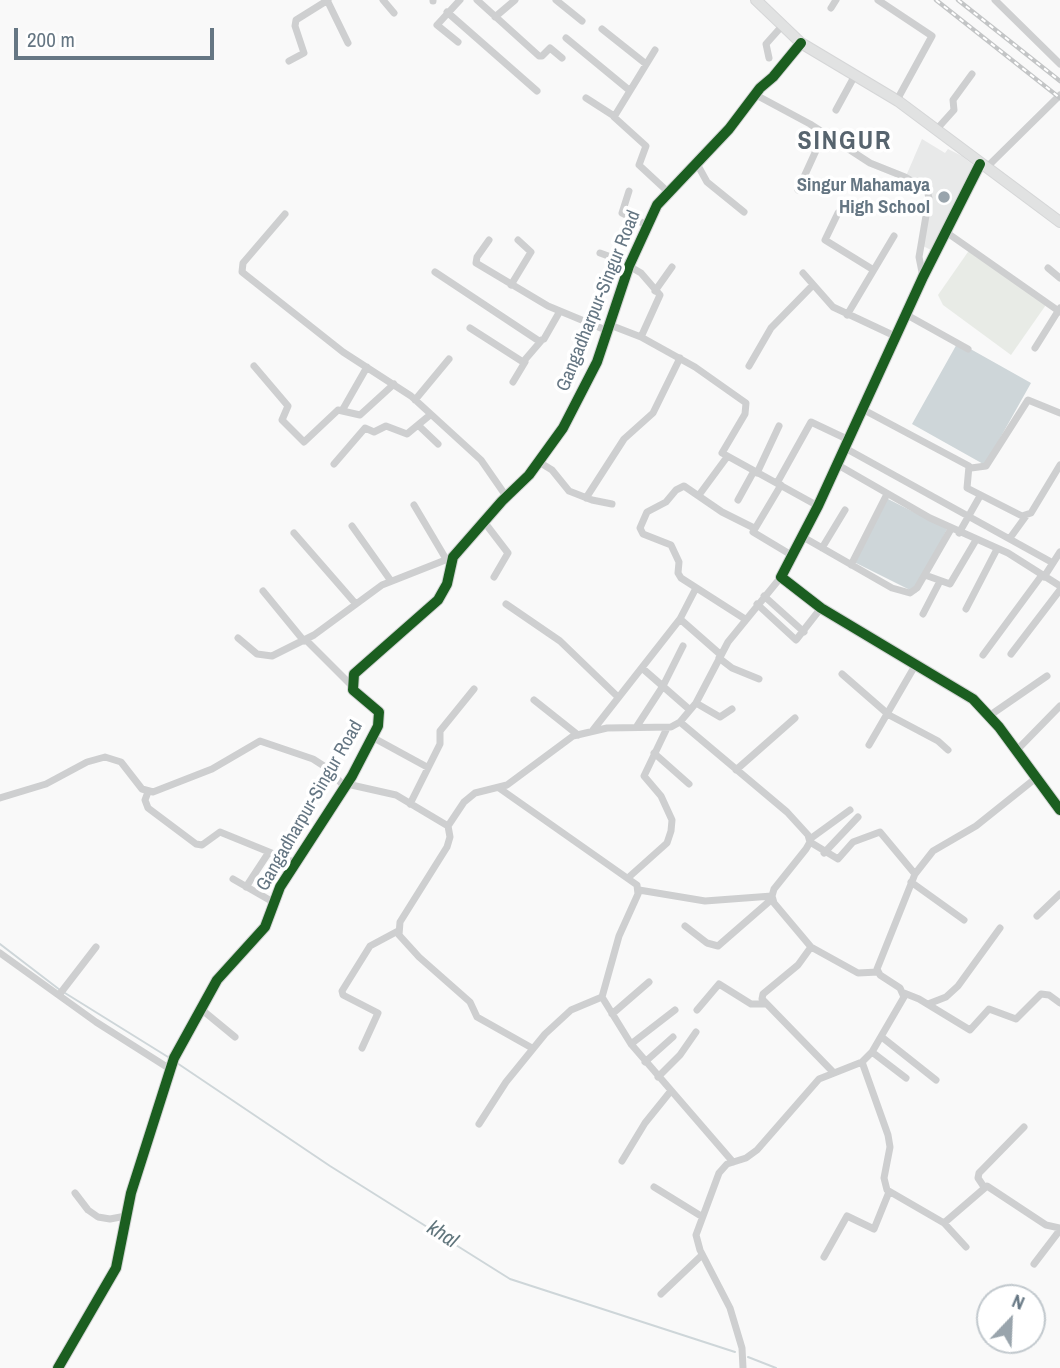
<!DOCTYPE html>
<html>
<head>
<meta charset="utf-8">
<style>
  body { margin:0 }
  #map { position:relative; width:1060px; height:1368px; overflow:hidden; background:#f9f9f9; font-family:"Archivo Narrow",sans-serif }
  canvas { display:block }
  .north { position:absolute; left:976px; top:1284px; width:70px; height:70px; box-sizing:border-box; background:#fff; border:2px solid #c1c8cd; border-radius:50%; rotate:23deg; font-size:19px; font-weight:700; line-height:28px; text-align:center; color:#657683 }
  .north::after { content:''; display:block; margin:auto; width:24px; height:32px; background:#99a4ac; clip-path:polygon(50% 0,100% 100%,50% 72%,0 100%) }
  .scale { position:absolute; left:14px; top:28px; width:200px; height:32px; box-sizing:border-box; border:4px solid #657683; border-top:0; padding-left:9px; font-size:21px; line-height:24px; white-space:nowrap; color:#657683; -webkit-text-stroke:5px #fff; paint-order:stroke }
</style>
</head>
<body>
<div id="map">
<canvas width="1060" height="1368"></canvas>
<div class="north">N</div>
<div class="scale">200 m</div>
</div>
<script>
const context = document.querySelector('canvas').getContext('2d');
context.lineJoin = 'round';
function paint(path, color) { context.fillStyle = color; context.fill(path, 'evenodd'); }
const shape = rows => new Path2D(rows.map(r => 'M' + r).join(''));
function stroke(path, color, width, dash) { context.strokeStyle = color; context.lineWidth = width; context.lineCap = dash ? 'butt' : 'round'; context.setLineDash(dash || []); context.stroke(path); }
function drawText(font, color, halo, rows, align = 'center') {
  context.font = font + ' "Archivo Narrow",sans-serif'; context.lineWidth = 7; context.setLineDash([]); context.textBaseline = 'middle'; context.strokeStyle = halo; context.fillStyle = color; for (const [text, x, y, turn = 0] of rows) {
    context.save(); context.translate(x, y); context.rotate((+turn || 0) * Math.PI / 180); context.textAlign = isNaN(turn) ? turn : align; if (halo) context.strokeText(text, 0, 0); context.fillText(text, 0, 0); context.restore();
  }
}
paint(shape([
  [922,139,945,153,948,149,962,156,973,165,931,250,921,245,931,194,906,176]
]), '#e8e9e9');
paint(shape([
  [970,249,1048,302,1011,355,943,305,938,295]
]), '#e8ebe6');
paint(shape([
  [958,342,1031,383,985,465,912,424],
  [886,498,947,529,916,593,854,562]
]), '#ced6d9');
stroke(shape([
  [0,944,60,990],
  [65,993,168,1057],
  [177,1063,330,1166,510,1279,735,1352],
  [748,1357,776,1368]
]), '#ced6d9', 2);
const secondary = shape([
  [756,0,801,43,898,101,1060,222],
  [980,164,923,277,818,506,781,577,821,608,973,699,999,727,1060,810],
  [58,1368,116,1268,131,1193,174,1058,217,980,265,927,280,887,352,776,378,726,379,712,353,690,354,674,438,600,447,584,453,557,502,501,529,475,563,428,597,362,629,266,657,205,729,129,760,88,773,77,801,43]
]);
stroke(secondary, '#d5d6d7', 12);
stroke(shape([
  [327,0,348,43],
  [383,0,394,13],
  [477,0,539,56,542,56,550,48,562,58],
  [556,0,582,21],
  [878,0,932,36,897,100],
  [995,0,1060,64],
  [433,1,433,0],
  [831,8,836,0],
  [447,12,537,91],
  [495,17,515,0],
  [602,29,646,64],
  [566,38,629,90],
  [458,42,437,25,460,0],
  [655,50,614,117,646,146,639,165,667,191],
  [769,58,766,44,782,26],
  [289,61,304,53,295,26,296,20,328,0],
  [756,95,810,124,870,163,905,177,927,190,929,198,919,257,923,277],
  [586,98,614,116],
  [836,110,854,77],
  [936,130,954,110,953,100,972,74],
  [696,162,707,182,744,212],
  [986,168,1060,95],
  [798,190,824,133],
  [629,191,622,213,647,225],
  [838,213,825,240,872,269],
  [285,214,243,263,242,272,343,352,411,396,481,460,506,496],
  [946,232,1060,312],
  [489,240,477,257,476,263,548,306,608,331],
  [600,253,630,264],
  [629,266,641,273,660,295,641,337],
  [1048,268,1060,278],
  [435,272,539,341,544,339,560,311],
  [803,273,833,307,897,337],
  [511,285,531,252,518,240],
  [655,291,672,267],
  [847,315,894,236],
  [907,315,968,349],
  [610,325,641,337,695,367,746,403,745,414,722,453,818,506],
  [470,328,523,362,541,341],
  [1035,348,1060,308],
  [254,366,288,406,282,420,304,442,338,410,360,415,394,384],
  [749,366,771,328,813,285],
  [513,382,525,362],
  [415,400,449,359],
  [343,409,367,367],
  [864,410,969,466,967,488,1022,516,1031,513,1060,465],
  [418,425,438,444],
  [845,448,1053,563],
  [539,462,552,470,569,491,592,500,612,504],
  [334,464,365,428,374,432,386,426,407,434,430,415],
  [838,465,930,518,1008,553,1060,586],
  [971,468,986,466,1028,400,1060,413],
  [757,473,779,426],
  [777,483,811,422,849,440],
  [781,485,753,532,793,556],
  [699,495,727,457],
  [586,498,624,439,653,413,680,358],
  [738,500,754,471],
  [414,505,446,559],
  [485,523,508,553,494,577],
  [352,526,391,581],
  [294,533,355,603],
  [959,533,980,496],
  [803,537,892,588,910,593,917,588,951,529],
  [1010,538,1026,516],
  [822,548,845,510],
  [851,565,887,494],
  [925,575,950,584,976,540],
  [1044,577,1060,552],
  [263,591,304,641],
  [764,596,804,632],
  [506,604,560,641,618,697],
  [757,604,796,640,821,608],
  [966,609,997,549],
  [923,614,939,583],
  [680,619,721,655],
  [745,619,681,578,678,573,679,562,671,545,643,534,640,528,647,512,666,502,676,490,684,486,722,512,754,528],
  [238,638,257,654,272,656,314,635,382,585,453,557],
  [306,640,351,685],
  [1011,654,1060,590],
  [983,655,1042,575],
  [719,658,732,668,759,679],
  [642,668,690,710],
  [842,674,889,715,938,741,948,750],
  [534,700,578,735],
  [696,703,720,717,732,709],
  [989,716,1047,676],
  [680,722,787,812,808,835,810,842,806,849,774,889,772,896,774,903,811,947,798,965,763,994,762,999,833,1072],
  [637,726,663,686,683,646],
  [593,730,680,619,696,588],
  [372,737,427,767],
  [869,745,916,664],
  [1016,751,1060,706],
  [654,753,689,784],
  [736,770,795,718],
  [347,784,396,795,448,826,464,802,475,793,507,785,573,736,607,728,671,727,680,722,696,703,728,642,781,577],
  [499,788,637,885,638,894,619,936,602,997,631,1044,733,1162],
  [148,792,145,800,148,808,196,844,202,845,220,832,296,863],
  [0,798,46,784,87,762,105,757,121,762,142,789,153,792,212,769,260,741,313,759,327,768,345,787],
  [410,804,440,744,440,731,474,689],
  [448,826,450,837,447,847,400,922,399,935,419,957,470,1002,477,1017,532,1048],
  [810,839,850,810],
  [810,842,838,859,853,842,880,832,915,874],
  [824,853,858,817],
  [629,877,667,843,671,831,672,820,661,796,644,776,667,728],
  [233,879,273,902],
  [911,882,964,920],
  [246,887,269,852],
  [639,890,705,901,772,896],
  [1037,916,1060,894],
  [685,926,707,943,718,946,772,899],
  [811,947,858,973,878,972],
  [0,953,96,1022,170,1069],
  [904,993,919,999,970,1030,989,1009,1016,1019,1041,994,1049,995,1060,1003],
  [59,995,96,947],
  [928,1004,946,997,958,986,1000,928],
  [201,1009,235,1037],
  [697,1010,719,984,751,1004,766,1004],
  [612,1014,649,982],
  [883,1038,936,1080],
  [631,1044,675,1010],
  [362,1048,378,1013,343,995,342,991,370,946,398,931],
  [872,1052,906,1078],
  [645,1062,673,1037],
  [862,1062,888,1135,890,1147,884,1178,887,1190,944,1223,966,1247],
  [658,1077,680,1055,696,1032],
  [479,1124,506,1082,545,1034,571,1010,602,997],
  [622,1161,645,1123,670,1092],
  [654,1187,701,1216],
  [984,1187,978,1178,979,1173,1024,1127],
  [75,1193,88,1210,98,1217,110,1219,126,1216],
  [944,1223,987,1186,1046,1225,1060,1228],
  [824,1257,847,1216,874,1229,889,1192],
  [1034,1264,1060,1230],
  [661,1294,702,1255],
  [743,1368,742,1348,730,1308,700,1250,696,1235,719,1173,727,1164,746,1158,757,1150,819,1079,862,1062,872,1052,904,997,900,988,880,975,877,969,915,874,933,851,976,826,1036,778]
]), '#cecfd0', 7);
stroke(secondary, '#e1e2e2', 10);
const rail = shape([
  [936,0,1060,98],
  [958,0,1060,81]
]);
stroke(rail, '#c3c5c6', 4.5);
stroke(rail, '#fff', 2, [5]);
stroke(shape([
  [980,164,923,277,818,506,781,577,821,608,973,699,999,727,1060,810],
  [58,1368,116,1268,131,1193,174,1058,217,980,265,927,280,887,352,776,378,726,379,712,353,690,354,674,438,600,447,584,453,557,502,501,529,475,563,428,597,362,629,266,657,205,729,129,760,88,773,77,801,43]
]), '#1b5e20', 10);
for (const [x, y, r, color] of [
  [944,197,7,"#99a4ac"]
]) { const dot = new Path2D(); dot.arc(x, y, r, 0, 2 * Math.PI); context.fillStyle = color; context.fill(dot); stroke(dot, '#fff', 2.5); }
drawText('bold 19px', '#657683', '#fff', [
  ["Singur Mahamaya",930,186],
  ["High School",930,208]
], 'right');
drawText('19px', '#657683', '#fff', [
  ["Gangadharpur-Singur Road",599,301,-68],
  ["Gangadharpur-Singur Road",310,806,-60]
]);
drawText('italic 21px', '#60757c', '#fff', [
  ["khal",442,1235,33]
]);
context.letterSpacing = '2px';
drawText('bold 26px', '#57646e', '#fff', [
  ["SINGUR",845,142]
]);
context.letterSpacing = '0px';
</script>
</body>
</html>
